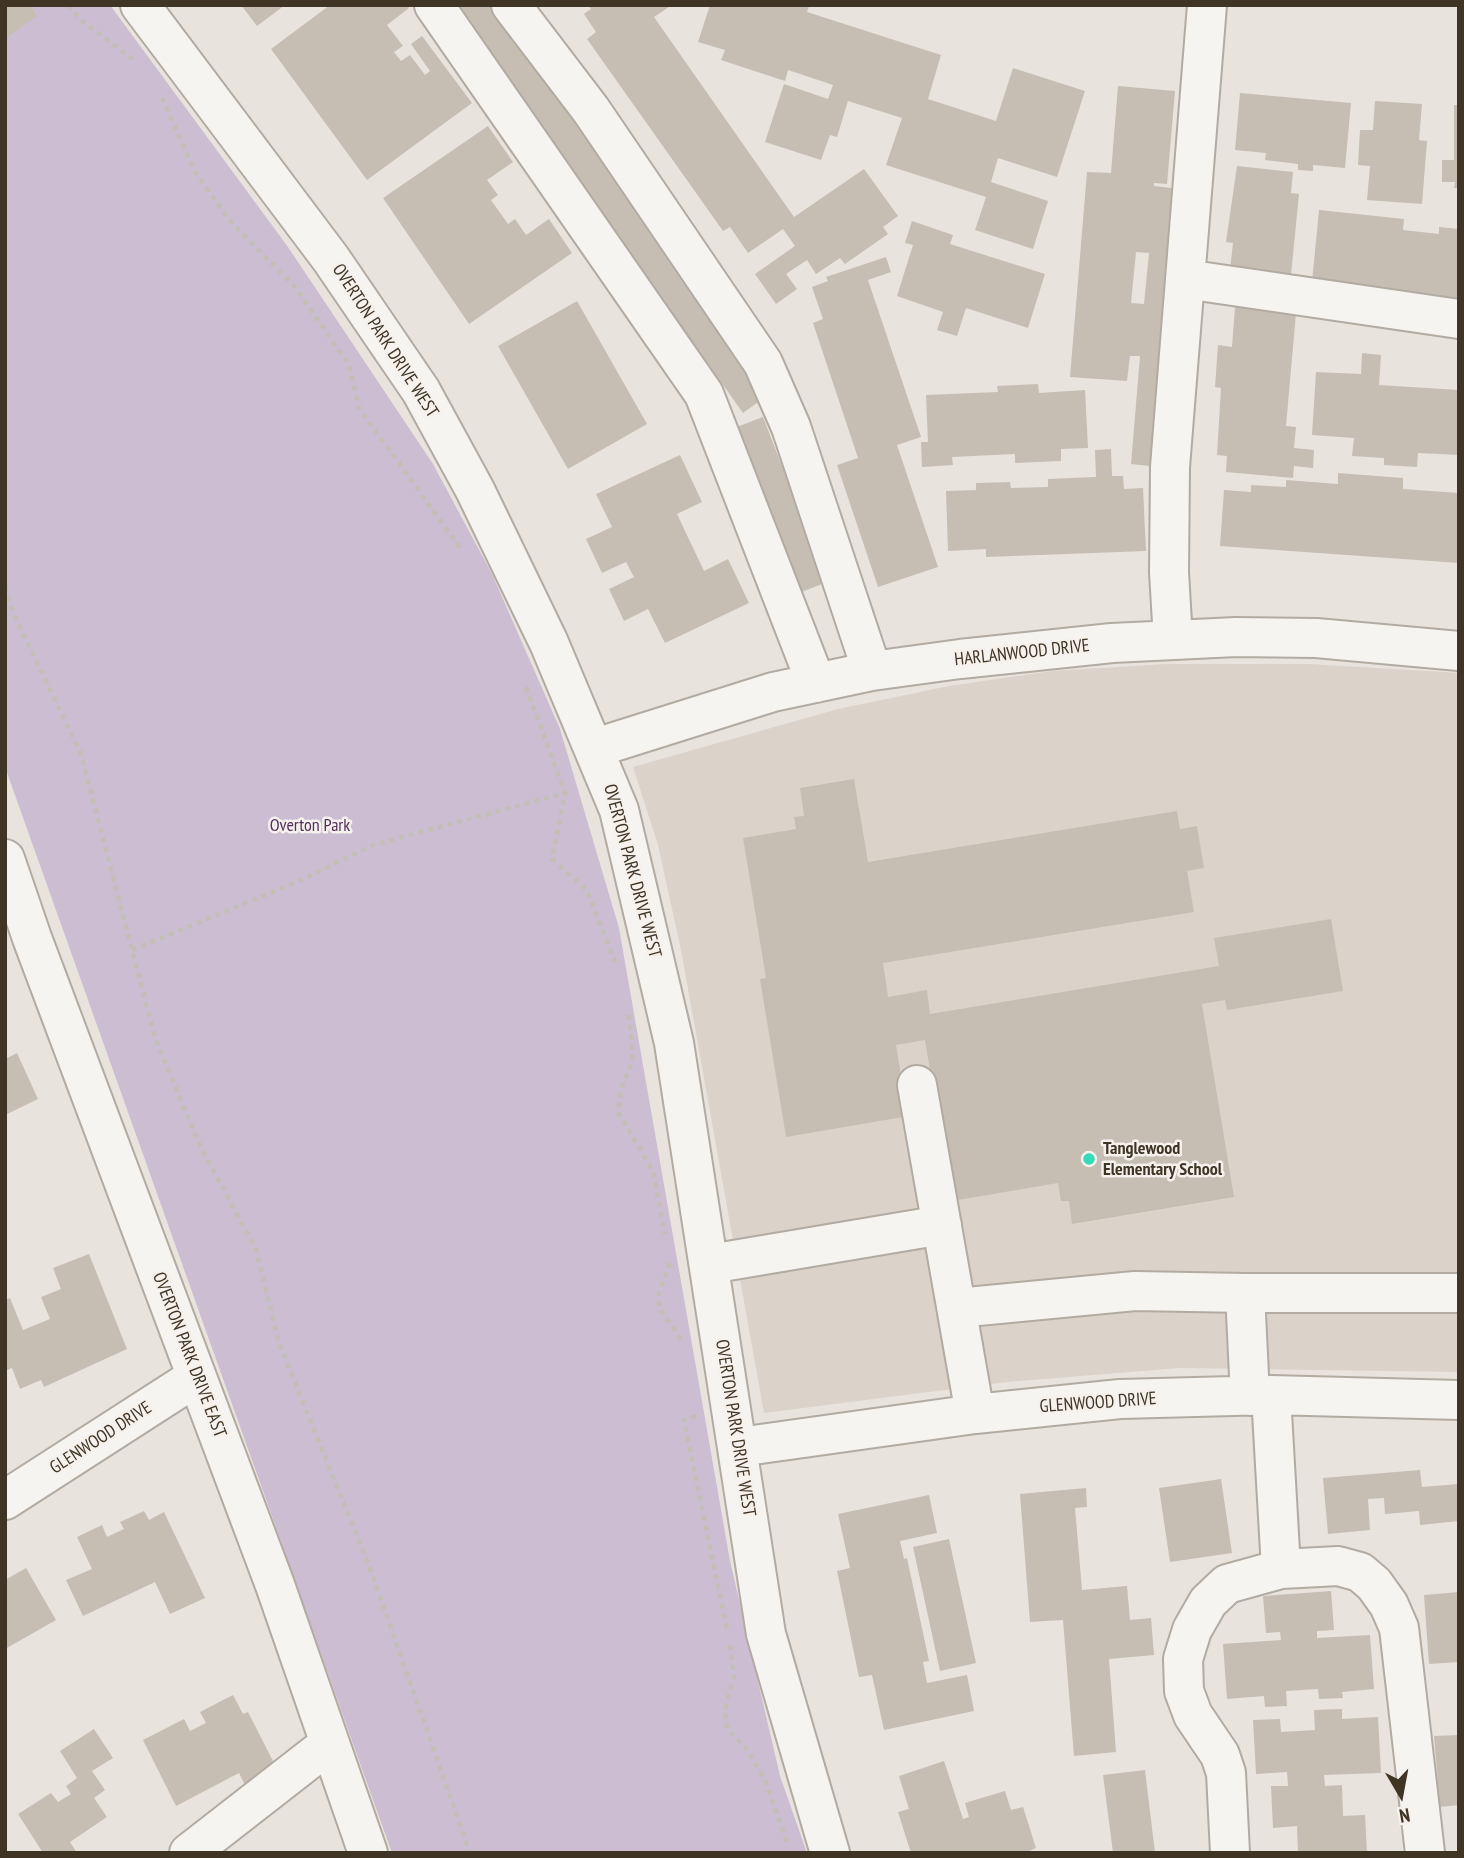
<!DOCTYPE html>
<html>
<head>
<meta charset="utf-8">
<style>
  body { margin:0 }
  #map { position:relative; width:1464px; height:1858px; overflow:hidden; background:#e8e3dd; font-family:"PT Sans Narrow",sans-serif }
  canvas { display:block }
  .frame { position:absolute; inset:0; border:7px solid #403525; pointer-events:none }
  .north { position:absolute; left:1366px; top:1760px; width:70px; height:70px; -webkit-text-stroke:5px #f6f1ec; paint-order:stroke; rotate:170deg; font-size:19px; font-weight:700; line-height:28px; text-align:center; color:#403525 }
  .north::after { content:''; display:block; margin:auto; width:24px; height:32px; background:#403525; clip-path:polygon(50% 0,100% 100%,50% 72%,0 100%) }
</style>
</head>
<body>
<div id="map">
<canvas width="1464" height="1858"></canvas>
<div class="frame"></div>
<div class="north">N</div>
</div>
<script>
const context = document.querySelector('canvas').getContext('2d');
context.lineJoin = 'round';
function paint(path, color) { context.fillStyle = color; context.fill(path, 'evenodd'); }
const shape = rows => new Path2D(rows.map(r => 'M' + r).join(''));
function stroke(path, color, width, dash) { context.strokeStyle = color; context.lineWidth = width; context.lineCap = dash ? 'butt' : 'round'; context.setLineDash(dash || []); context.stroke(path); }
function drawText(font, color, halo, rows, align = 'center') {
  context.font = font + ' "PT Sans Narrow",sans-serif'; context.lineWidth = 5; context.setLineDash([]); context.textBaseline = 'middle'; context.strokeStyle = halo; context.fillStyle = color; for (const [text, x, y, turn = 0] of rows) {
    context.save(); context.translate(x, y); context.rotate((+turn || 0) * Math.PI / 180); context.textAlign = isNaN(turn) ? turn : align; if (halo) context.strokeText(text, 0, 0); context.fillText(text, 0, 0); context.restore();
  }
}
paint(shape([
  [1166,664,1310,664,1459,673,1459,1372,1179,1368,1007,1382,764,1413,681,950,658,845,633,767,838,709,949,686,1052,671]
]), '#dbd3ca');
paint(shape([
  [5,5,110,5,288,247,433,464,492,574,560,729,619,928,730,1561,780,1776,807,1853,392,1853,5,767]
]), '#ccbdd3');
paint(shape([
  [5,5,30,5,37,16,5,39],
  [241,5,285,5,257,26],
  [330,5,407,5,409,8,387,25,403,46,394,52,401,61,410,55,425,75,430,71,411,44,422,36,472,103,367,180,271,49],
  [454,5,491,5,768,395,743,413],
  [588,5,672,5,654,17,794,217,864,169,898,216,883,227,888,234,845,264,840,258,816,274,807,260,786,274,797,289,776,304,755,274,795,246,783,229,748,253,730,227,723,231,587,39,596,32,584,14,591,9],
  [710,5,806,5,809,6,807,12,941,55,928,99,996,121,1013,68,1085,91,1057,177,998,158,991,182,1048,201,1033,249,975,230,986,197,886,165,902,118,848,101,837,137,830,135,821,160,765,142,784,84,828,99,833,85,788,70,785,81,721,60,725,50,698,42],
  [1118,86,1175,91,1167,184,1154,183,1154,186,1181,189,1158,467,1131,464,1140,356,1130,356,1127,381,1070,377,1087,172,1111,173],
  [1136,252,1149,253,1144,304,1131,303],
  [1240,93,1351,103,1345,168,1313,165,1313,171,1298,170,1298,164,1265,160,1266,153,1235,150],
  [1375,101,1422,104,1419,140,1427,141,1422,204,1367,200,1370,166,1358,165,1360,130,1373,130],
  [1454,105,1459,105,1459,188,1454,188,1455,182,1442,182,1442,160,1454,160],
  [488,126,513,162,487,180,498,195,491,200,508,224,515,219,526,235,549,219,572,253,469,324,383,198],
  [1237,166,1293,172,1291,193,1299,194,1291,275,1230,270,1233,243,1226,242],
  [1319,210,1404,219,1403,230,1439,234,1439,227,1459,229,1459,307,1312,282],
  [912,221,953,235,950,244,1045,274,1028,328,966,308,957,336,937,330,943,312,897,296,913,245,905,243],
  [886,257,891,272,868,280,921,437,897,445,938,567,878,587,837,465,858,458,813,323,823,319,812,287,828,281,826,277],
  [577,301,647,424,568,469,498,346],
  [1235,307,1296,313,1286,426,1296,427,1294,448,1314,450,1313,468,1294,466,1293,478,1226,472,1227,456,1217,455,1221,388,1215,387,1218,345,1232,347],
  [1362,353,1381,355,1379,385,1459,390,1459,455,1418,453,1417,467,1384,465,1384,458,1352,456,1354,438,1312,435,1316,372,1361,374],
  [1038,384,1039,393,1085,390,1088,448,1061,449,1061,461,1015,463,1015,454,952,457,953,465,922,467,921,442,928,442,926,395,998,392,997,386],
  [763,417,827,582,799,593,734,428],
  [1111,449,1112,476,1123,476,1124,489,1143,488,1146,551,986,557,986,549,948,551,946,491,976,490,976,483,1010,482,1011,488,1048,487,1048,479,1096,477,1095,450],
  [680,455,702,502,677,514,704,571,728,559,749,603,665,643,648,609,624,621,609,589,634,577,626,562,602,573,586,539,612,527,596,494],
  [1338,473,1403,478,1403,489,1459,493,1459,563,1220,546,1224,490,1251,492,1251,485,1286,487,1286,480,1338,484],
  [854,779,868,862,1177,811,1180,829,1197,826,1204,868,1187,871,1194,912,883,963,888,997,927,990,930,1014,1219,966,1214,938,1331,919,1343,991,1227,1010,1225,1000,1202,1004,1234,1197,1072,1224,1069,1201,1061,1201,1058,1183,952,1201,925,1040,896,1045,902,1082,897,1083,903,1117,786,1137,760,979,766,978,743,838,796,829,794,817,804,816,800,788],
  [17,1053,38,1099,5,1115,5,1059],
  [89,1254,127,1349,44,1387,41,1380,20,1389,12,1368,5,1371,5,1300,10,1298,23,1330,50,1319,41,1297,61,1289,53,1268],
  [1420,1470,1422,1487,1459,1484,1459,1521,1420,1525,1419,1511,1385,1514,1384,1498,1368,1499,1370,1530,1328,1534,1323,1478],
  [1221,1479,1232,1553,1170,1562,1159,1488],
  [1086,1488,1087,1507,1075,1508,1082,1590,1127,1586,1130,1620,1151,1618,1154,1655,1109,1659,1116,1752,1074,1756,1063,1620,1030,1622,1020,1494],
  [929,1495,937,1533,900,1541,904,1559,907,1558,929,1661,923,1662,927,1683,967,1675,974,1711,884,1730,872,1675,859,1677,837,1571,850,1568,838,1514],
  [144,1511,149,1520,164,1512,205,1598,170,1614,155,1582,83,1616,66,1580,92,1569,77,1537,102,1525,107,1537,124,1529,120,1522],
  [949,1539,976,1663,940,1671,913,1547],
  [26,1568,56,1620,5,1649,5,1580],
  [1331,1591,1334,1630,1317,1631,1317,1638,1370,1635,1374,1689,1342,1692,1343,1698,1319,1699,1318,1689,1286,1691,1287,1706,1265,1707,1264,1696,1227,1699,1223,1644,1281,1640,1280,1632,1266,1633,1263,1596],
  [1459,1592,1459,1662,1429,1664,1424,1595],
  [233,1695,243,1714,248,1712,277,1769,245,1785,239,1773,176,1806,143,1740,184,1719,190,1731,206,1723,200,1712],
  [1342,1709,1342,1719,1378,1717,1381,1773,1324,1775,1325,1786,1342,1785,1343,1816,1365,1815,1367,1853,1298,1853,1297,1826,1273,1828,1271,1786,1288,1786,1287,1772,1256,1774,1253,1720,1280,1719,1281,1732,1315,1730,1314,1710],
  [94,1729,113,1758,92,1771,105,1790,94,1798,107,1817,70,1842,77,1853,43,1853,18,1814,51,1793,58,1802,71,1794,66,1786,77,1778,60,1751],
  [1459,1735,1459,1805,1440,1807,1434,1736],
  [944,1761,963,1819,969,1817,965,1803,1005,1791,1011,1810,1023,1807,1036,1848,1025,1853,911,1853,898,1812,909,1809,899,1776],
  [1145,1770,1155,1853,1113,1853,1103,1775]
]), '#c6beb3');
const minor = shape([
  [140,5,331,259,421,391,475,490,549,643,619,810,674,1043,766,1634,830,1853],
  [434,5,704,394,816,683],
  [511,5,591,110,763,363,791,427,872,671],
  [1185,279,1459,319],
  [1173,640,1169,572,1170,467,1207,5],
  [595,748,773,692,872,671,960,659,1112,643,1236,637,1316,638,1459,651],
  [5,859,32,938,275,1585,368,1853],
  [917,1085,975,1414],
  [710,1264,942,1225],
  [957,1308,1135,1291,1245,1293],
  [1271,1395,1281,1569],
  [1250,1396,1245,1293,1459,1293],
  [739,1447,975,1414,1120,1399,1271,1395,1459,1400],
  [5,1500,196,1377],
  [189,1853,329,1744],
  [1230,1853,1226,1773,1220,1755,1193,1715,1184,1691,1183,1659,1192,1630,1208,1602,1227,1584,1281,1569,1338,1566,1360,1572,1374,1584,1389,1605,1399,1628,1425,1853]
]);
stroke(minor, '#b2aba2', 42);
stroke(shape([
  [68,5,81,20,135,61],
  [162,98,195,172,231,222,295,287,349,365,359,408,461,549],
  [5,587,13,612,81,754,155,1038,201,1148,256,1249,279,1343,370,1568,470,1853],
  [526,687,565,793,552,859,587,890,617,967],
  [132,950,299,881,373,845,565,793],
  [629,1015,633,1060,621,1089,618,1112,653,1171,665,1234],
  [670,1263,659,1293,659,1308,683,1342],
  [696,1416,684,1420,727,1629],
  [730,1645,734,1677,725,1710,727,1729,746,1748,765,1780,788,1845]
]), '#c3bfb7', 4.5, [5, 5]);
stroke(minor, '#f6f4f0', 38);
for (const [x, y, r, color] of [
  [1089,1159,7,"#34dbb9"]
]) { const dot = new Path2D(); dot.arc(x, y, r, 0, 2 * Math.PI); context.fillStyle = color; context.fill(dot); stroke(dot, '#f6f1ec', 2.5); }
drawText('18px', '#403525', '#f6f1ec', [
  ["OVERTON PARK DRIVE WEST",385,341,57],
  ["HARLANWOOD DRIVE",1022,653,-6],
  ["OVERTON PARK DRIVE WEST",632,871,75],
  ["OVERTON PARK DRIVE EAST",189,1355,69],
  ["GLENWOOD DRIVE",1098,1403,-4],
  ["OVERTON PARK DRIVE WEST",735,1428,81],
  ["GLENWOOD DRIVE",101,1438,-33]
]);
drawText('18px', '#53315d', '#f6f1ec', [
  ["Overton Park",310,826]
]);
drawText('bold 18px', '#403525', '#f6f1ec', [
  ["Tanglewood",1103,1149],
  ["Elementary School",1103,1170]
], 'left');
</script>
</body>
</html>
